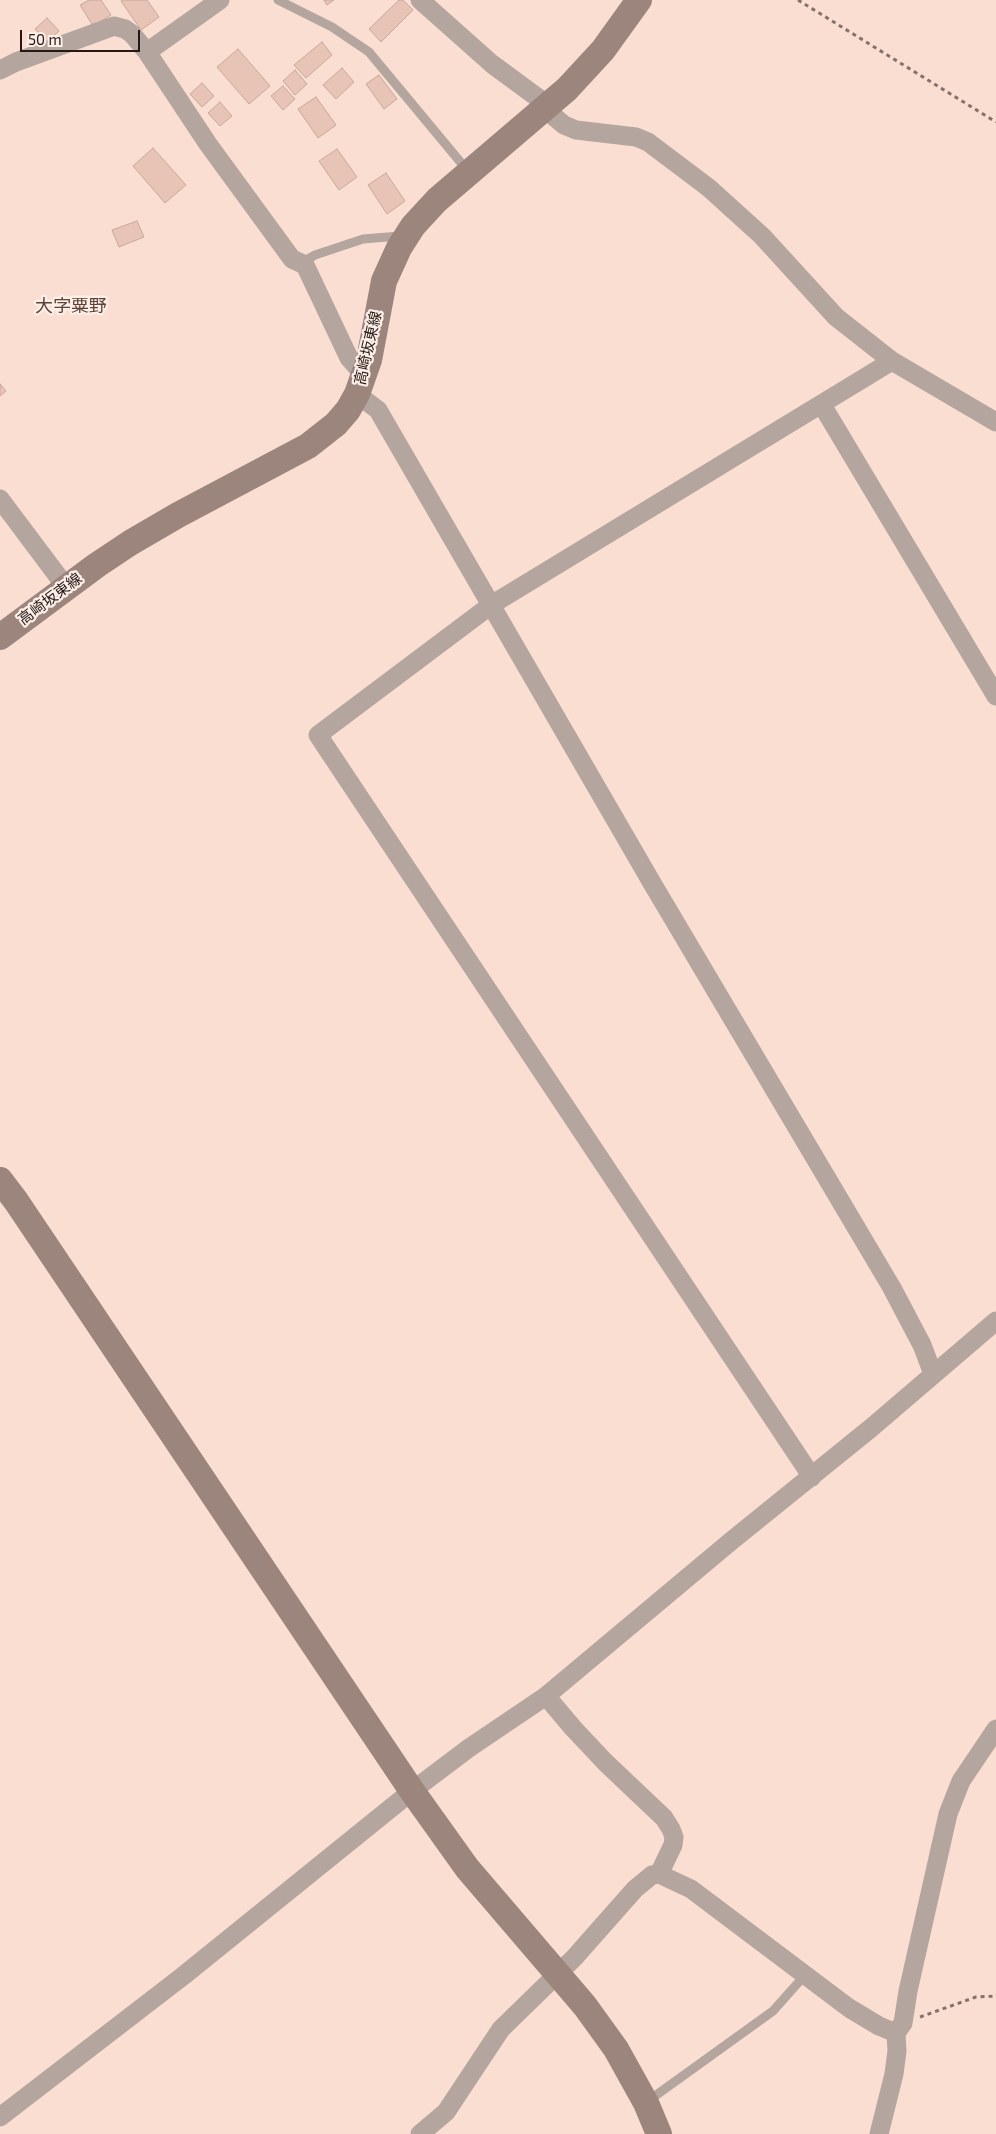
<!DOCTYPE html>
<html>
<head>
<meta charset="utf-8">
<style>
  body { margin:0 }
  #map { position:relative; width:996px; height:2134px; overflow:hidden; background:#faded2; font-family:"Exo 2",sans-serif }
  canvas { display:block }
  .scale { position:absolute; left:20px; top:30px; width:120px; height:22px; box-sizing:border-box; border:2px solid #251813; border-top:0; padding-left:6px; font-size:15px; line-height:18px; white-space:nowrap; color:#251813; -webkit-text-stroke:4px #fdeee9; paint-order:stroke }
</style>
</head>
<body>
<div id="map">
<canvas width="996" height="2134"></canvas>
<div class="scale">50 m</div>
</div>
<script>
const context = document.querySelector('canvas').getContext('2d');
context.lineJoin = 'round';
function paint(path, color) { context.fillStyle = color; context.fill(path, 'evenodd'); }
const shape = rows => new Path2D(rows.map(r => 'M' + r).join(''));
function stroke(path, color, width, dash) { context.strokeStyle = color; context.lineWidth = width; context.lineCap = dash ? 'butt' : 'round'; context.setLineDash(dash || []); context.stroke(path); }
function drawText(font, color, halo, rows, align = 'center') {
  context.font = font + ' "Exo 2","Noto Sans JP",sans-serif'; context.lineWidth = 4.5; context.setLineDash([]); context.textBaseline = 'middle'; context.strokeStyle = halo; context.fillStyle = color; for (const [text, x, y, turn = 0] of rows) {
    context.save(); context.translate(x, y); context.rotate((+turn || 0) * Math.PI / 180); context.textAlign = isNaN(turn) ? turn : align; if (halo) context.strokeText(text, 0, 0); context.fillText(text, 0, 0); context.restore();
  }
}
const building = shape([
  [89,0,101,0,111,15,93,26,80,5,89,0],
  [123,0,147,0,159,17,141,30,121,1,123,0],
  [324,0,334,0,327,5,324,0],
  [399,0,403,0,413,10,381,42,369,29,399,0],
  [47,18,59,31,47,42,35,29,47,18],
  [322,42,332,55,306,78,294,65,322,42],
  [238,49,270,86,249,104,217,67,238,49],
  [342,68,354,82,336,99,323,85,342,68],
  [295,70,307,84,295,95,283,81,295,70],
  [379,75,397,99,384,109,366,84,379,75],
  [202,83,214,96,202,107,190,94,202,83],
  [283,86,295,99,283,110,271,96,283,86],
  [316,97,336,125,318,138,298,109,316,97],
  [220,102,232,116,220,126,208,113,220,102],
  [153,148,186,185,165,203,133,166,153,148],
  [337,149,357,177,339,190,319,161,337,149],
  [386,173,405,201,387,214,368,185,386,173],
  [137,221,144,237,119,247,112,230,137,221],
  [0,384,6,391,0,396,0,384]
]);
paint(building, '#e7c4b6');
stroke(building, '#c8a799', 1);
stroke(shape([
  [798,0,996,122],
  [920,2017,976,1997,996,1996]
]), '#86726a', 3, [4, 4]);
stroke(shape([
  [278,0,332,27,369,52,467,170],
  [305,265,308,259,315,255,363,239,400,236],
  [648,2101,773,2011,805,1975]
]), '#b4a59e', 9);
stroke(shape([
  [420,0,492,64,549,106],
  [147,52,220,0],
  [0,70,16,62,114,26,125,29,132,34,147,52,208,144,292,259,305,265,349,358,364,375],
  [545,109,564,125,576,130,636,137,648,142,709,188,762,236,836,317,892,361],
  [357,394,378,410,652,883,892,1288,922,1345,933,1374],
  [822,405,996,696],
  [0,499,66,587],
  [812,1477,318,735,491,605,892,361,996,422],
  [546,1696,573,1728,605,1762,664,1818,671,1829,674,1837,673,1845,659,1874],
  [0,2117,183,1976,412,1791,469,1748,546,1696,730,1542,871,1428,996,1321],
  [420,2134,446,2112,501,2029,574,1958,635,1889,652,1875,659,1874,691,1889,849,2008,879,2026,896,2033],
  [879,2134,894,2074,897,2051,896,2033,903,2023,908,1991,948,1814,961,1781,996,1729]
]), '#b4a59e', 19);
stroke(shape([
  [0,637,97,565,130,543,178,515,308,446,336,424,348,410,357,394,369,360,384,281,399,248,413,226,437,200,567,89,603,50,639,0],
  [0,1180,16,1201,412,1791,467,1868,585,2006,616,2049,646,2103,659,2134]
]), '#9b857c', 26);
drawText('15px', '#251813', '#fdeee9', [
  ["高崎坂東線",368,348,-77],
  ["高崎坂東線",50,599,-37]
]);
drawText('18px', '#5e4236', '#fdeee9', [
  ["大字粟野",71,306]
]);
</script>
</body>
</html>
